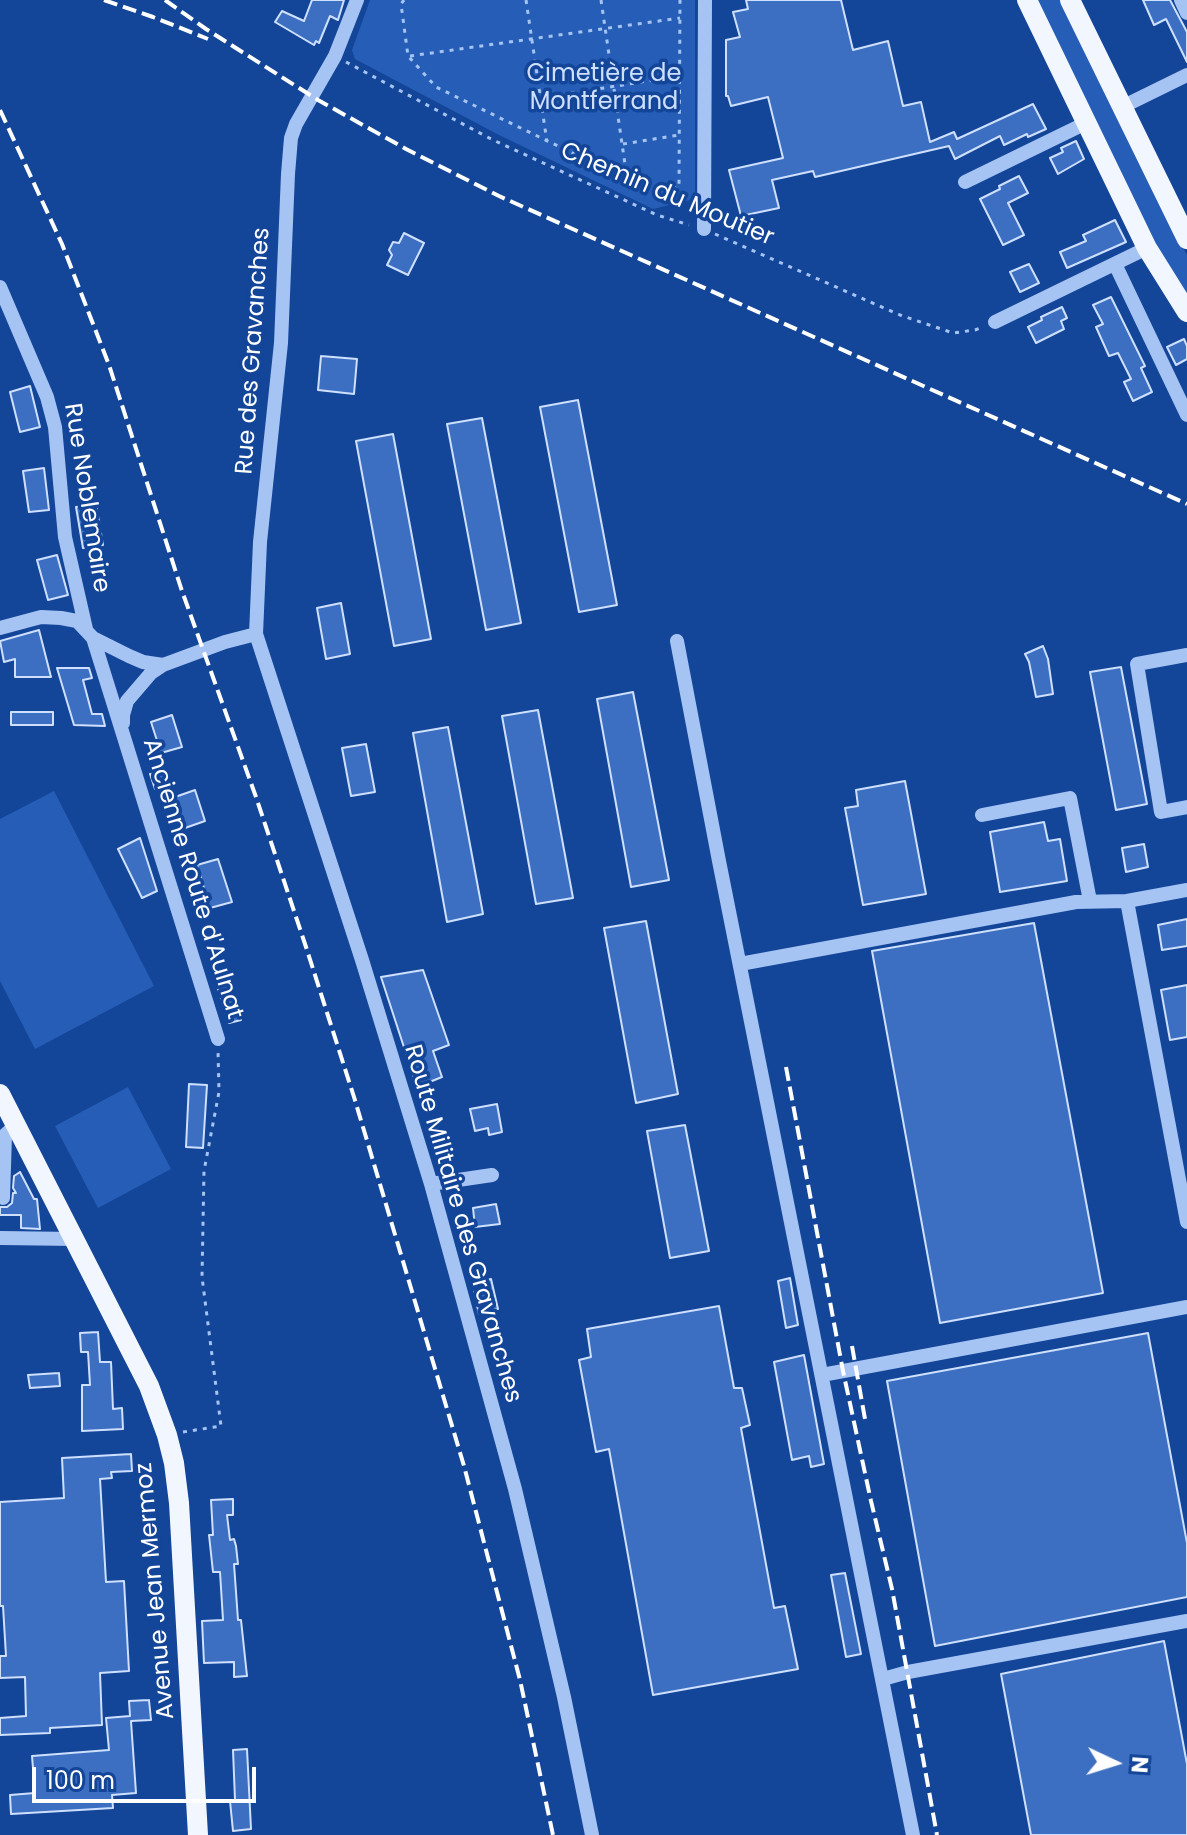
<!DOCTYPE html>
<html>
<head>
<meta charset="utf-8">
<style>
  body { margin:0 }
  #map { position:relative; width:1187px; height:1835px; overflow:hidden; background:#134599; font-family:Poppins,sans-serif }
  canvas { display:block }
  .north { position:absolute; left:1075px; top:1723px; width:80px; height:80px; -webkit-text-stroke:6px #134599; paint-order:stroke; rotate:94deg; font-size:22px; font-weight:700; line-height:32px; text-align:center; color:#fff }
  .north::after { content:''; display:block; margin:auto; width:28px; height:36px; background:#fff; clip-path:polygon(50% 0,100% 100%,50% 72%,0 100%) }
  .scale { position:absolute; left:32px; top:1767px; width:224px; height:36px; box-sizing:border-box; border:4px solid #fff; border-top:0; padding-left:10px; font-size:24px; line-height:28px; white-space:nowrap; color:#fff; -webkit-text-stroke:6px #134599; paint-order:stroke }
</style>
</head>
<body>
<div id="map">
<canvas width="1187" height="1835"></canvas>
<div class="north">N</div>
<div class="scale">100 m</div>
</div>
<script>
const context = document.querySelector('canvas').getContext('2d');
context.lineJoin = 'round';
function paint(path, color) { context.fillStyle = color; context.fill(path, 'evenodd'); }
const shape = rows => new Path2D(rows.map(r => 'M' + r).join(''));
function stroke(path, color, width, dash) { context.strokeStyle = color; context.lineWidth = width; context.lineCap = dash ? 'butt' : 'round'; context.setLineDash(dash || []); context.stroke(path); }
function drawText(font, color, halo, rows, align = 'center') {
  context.font = font + ' Poppins,sans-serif'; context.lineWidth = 7; context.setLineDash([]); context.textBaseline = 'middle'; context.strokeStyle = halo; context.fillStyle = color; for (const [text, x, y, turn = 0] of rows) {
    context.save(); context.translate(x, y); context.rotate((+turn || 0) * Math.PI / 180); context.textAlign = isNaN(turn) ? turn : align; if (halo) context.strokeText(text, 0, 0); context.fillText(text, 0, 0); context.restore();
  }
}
paint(shape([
  [370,0,695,0,695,199,653,209,499,135,355,59,352,50],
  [1035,0,1061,0,1172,229,1187,255,1187,298,1167,266],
  [54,791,154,986,35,1049,0,981,0,819],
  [128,1087,171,1169,98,1208,55,1126]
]), '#265eb7');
const building = shape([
  [312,0,344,0,338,20,330,16,319,43,316,41,314,45,275,22,282,11,304,21,312,0],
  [746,0,841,0,853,50,888,41,903,106,921,102,930,142,954,132,957,139,1033,104,1046,129,1028,137,1027,134,1004,145,1000,136,955,159,949,146,815,177,813,171,772,180,779,208,741,216,729,170,783,158,768,97,731,106,728,96,726,96,726,40,740,37,733,12,748,9,746,0],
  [1143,0,1170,0,1187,32,1187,62,1166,19,1154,25,1143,0],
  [1076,141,1084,159,1058,174,1050,158,1063,152,1061,148,1076,141],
  [1019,176,1028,193,1008,203,1024,235,1003,245,980,199,1000,189,999,186,1019,176],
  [1115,220,1126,242,1067,268,1060,252,1086,241,1083,235,1115,220],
  [404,233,424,243,408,275,387,265,392,255,389,250,393,242,399,243,404,233],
  [1029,264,1039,283,1020,292,1010,272,1029,264],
  [1111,297,1145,366,1141,368,1152,392,1133,401,1124,382,1131,379,1118,353,1109,356,1096,327,1103,324,1093,305,1111,297],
  [1062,307,1067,318,1061,321,1064,329,1036,343,1028,327,1042,320,1041,317,1062,307],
  [1184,339,1187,346,1187,359,1176,365,1167,347,1184,339],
  [321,356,357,359,354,394,318,390,321,356],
  [30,386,40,427,20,432,10,392,30,386],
  [578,400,617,605,579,612,540,407,578,400],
  [482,418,521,623,486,630,447,424,482,418],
  [393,434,431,639,394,646,356,441,393,434],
  [44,468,49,510,29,512,23,471,44,468],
  [96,504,103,545,83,548,76,507,96,504],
  [57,555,68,595,48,600,37,560,57,555],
  [341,603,350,654,326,659,317,608,341,603],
  [39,630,51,677,15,677,15,659,4,662,0,641,39,630],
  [1043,646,1048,659,1053,694,1036,697,1029,662,1025,654,1043,646],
  [1121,667,1147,804,1116,810,1090,672,1121,667],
  [57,668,89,668,92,678,83,680,92,714,102,714,105,726,74,725,57,668],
  [633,692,669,880,631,887,597,699,633,692],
  [538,710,573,898,536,904,502,716,538,710],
  [11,712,53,712,53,725,11,725,11,712],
  [172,715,182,747,161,753,151,722,172,715],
  [448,727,483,914,447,922,413,733,448,727],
  [366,744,375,792,351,796,342,748,366,744],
  [163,770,169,784,155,789,150,774,163,770],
  [905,781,926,894,863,905,845,808,858,806,856,790,905,781],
  [195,790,205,821,185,828,175,797,195,790],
  [1044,822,1048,841,1060,839,1067,881,1000,892,990,832,1044,822],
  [140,838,157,891,142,898,118,849,140,838],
  [1144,844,1148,867,1126,872,1122,848,1144,844],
  [218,859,232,902,210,908,197,865,218,859],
  [1187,919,1187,946,1162,950,1158,925,1187,919],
  [646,921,678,1094,636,1103,604,928,646,921],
  [1034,923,1103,1293,940,1323,872,951,1034,923],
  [423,970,449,1045,433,1051,442,1077,417,1087,381,977,423,970],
  [228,979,241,1020,229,1023,216,983,228,979],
  [1187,985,1187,1037,1170,1040,1161,990,1187,985],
  [189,1084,207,1085,203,1148,186,1147,189,1084],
  [497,1104,502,1132,489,1135,488,1128,475,1131,470,1109,497,1104],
  [685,1125,709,1251,670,1258,647,1131,685,1125],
  [20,1172,34,1199,37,1199,40,1229,21,1228,21,1215,0,1215,0,1207,7,1207,12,1203,13,1193,16,1193,13,1188,14,1176,20,1172],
  [496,1204,500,1224,475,1227,473,1208,496,1204],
  [790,1278,798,1325,786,1328,778,1281,790,1278],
  [491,1279,498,1309,479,1314,474,1292,478,1290,476,1283,491,1279],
  [719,1306,734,1388,742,1388,750,1425,741,1428,774,1608,785,1606,798,1669,653,1695,609,1449,596,1452,579,1360,591,1357,587,1329,719,1306],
  [98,1332,100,1362,111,1362,113,1409,122,1408,123,1429,82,1431,82,1385,90,1385,88,1352,81,1352,80,1333,98,1332],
  [1148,1333,1187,1543,1187,1597,935,1646,887,1381,1148,1333],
  [804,1355,824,1464,811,1467,809,1456,792,1460,774,1362,804,1355],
  [59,1373,60,1386,30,1388,28,1375,59,1373],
  [131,1454,132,1471,111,1472,112,1478,100,1479,106,1582,124,1581,129,1671,100,1673,102,1725,50,1728,50,1733,0,1735,0,1718,26,1716,25,1677,0,1678,0,1656,6,1656,3,1606,0,1606,0,1502,64,1498,62,1458,131,1454],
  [233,1499,233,1515,227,1515,230,1540,234,1539,236,1546,238,1564,234,1564,238,1620,241,1620,247,1676,234,1677,234,1662,204,1663,202,1621,223,1620,220,1572,213,1572,209,1535,213,1535,211,1500,233,1499],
  [845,1573,861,1654,846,1657,831,1575,845,1573],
  [1164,1641,1187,1764,1187,1835,1031,1835,1001,1674,1164,1641],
  [149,1700,151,1720,131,1721,136,1793,112,1795,113,1808,11,1814,10,1795,35,1793,32,1756,109,1750,106,1718,130,1716,129,1701,149,1700],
  [247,1749,251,1829,233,1831,230,1801,235,1800,233,1750,247,1749]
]);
paint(building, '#3c6fc1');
stroke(building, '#cee0fd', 2);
stroke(shape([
  [404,0,401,4,408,56,436,87,653,192,679,187,680,0],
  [526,0,547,142],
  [601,0,627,178],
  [410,56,680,18],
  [346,62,493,140,657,215,689,225],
  [541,98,679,76],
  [623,144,679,135],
  [715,234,900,315,953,333,975,330,983,327],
  [183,1432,221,1426,202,1277,204,1171,219,1092,218,1051]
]), '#a6c4f3', 3, [4, 6]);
stroke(shape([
  [1181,0,1187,13],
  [1130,103,1187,75],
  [965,182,1086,123],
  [704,229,705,0],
  [1115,264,1187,415],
  [0,287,47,397,55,427,65,537,86,629],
  [995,322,1147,248],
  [0,628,41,617,61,618,77,621,93,638,129,656,143,662,163,665,225,642,256,634,260,542,281,343,288,174,291,138,296,124,335,56,357,0],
  [256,634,362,960,431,1184,515,1489,564,1697,592,1835],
  [93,638,218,1039],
  [677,641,719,861,913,1835],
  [1187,655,1137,664,1161,812,1187,807],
  [123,723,123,715,127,701,151,673,163,665],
  [982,815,1070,798,1090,901],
  [1127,901,1187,1222],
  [740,964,1076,902,1127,901,1187,890],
  [431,1184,492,1175],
  [3,1198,5,1135,16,1125],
  [0,1238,75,1239],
  [822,1375,1187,1307],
  [883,1679,908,1672,1187,1621]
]), '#a6c4f3', 14);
stroke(shape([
  [1027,0,1147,248,1187,312],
  [1070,0,1187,239],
  [0,1094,149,1386,167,1435,174,1463,179,1503,198,1835]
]), '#f2f6ff', 20);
stroke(shape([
  [104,0,153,17,208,39],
  [165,0,206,29,318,100,406,149,499,196,1187,504],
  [0,110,62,244,109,365,182,591,256,797,306,947,354,1097,464,1466,520,1680,553,1835],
  [786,1067,843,1371,871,1501,892,1589,937,1835],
  [852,1346,865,1419]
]), '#fff', 4, [14, 6]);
drawText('24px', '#cee0fd', '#134599', [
  ["Cimetière de",604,75],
  ["Montferrand",604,103]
]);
drawText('24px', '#fff', '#134599', [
  ["Chemin du Moutier",667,195,23],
  ["Rue des Gravanches",254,351,-86],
  ["Rue Noblemaire",86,498,81],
  ["Ancienne Route d'Aulnat",192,879,73],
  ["Route Militaire des Gravanches",462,1224,74],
  ["Avenue Jean Mermoz",156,1591,-95]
]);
</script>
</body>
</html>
